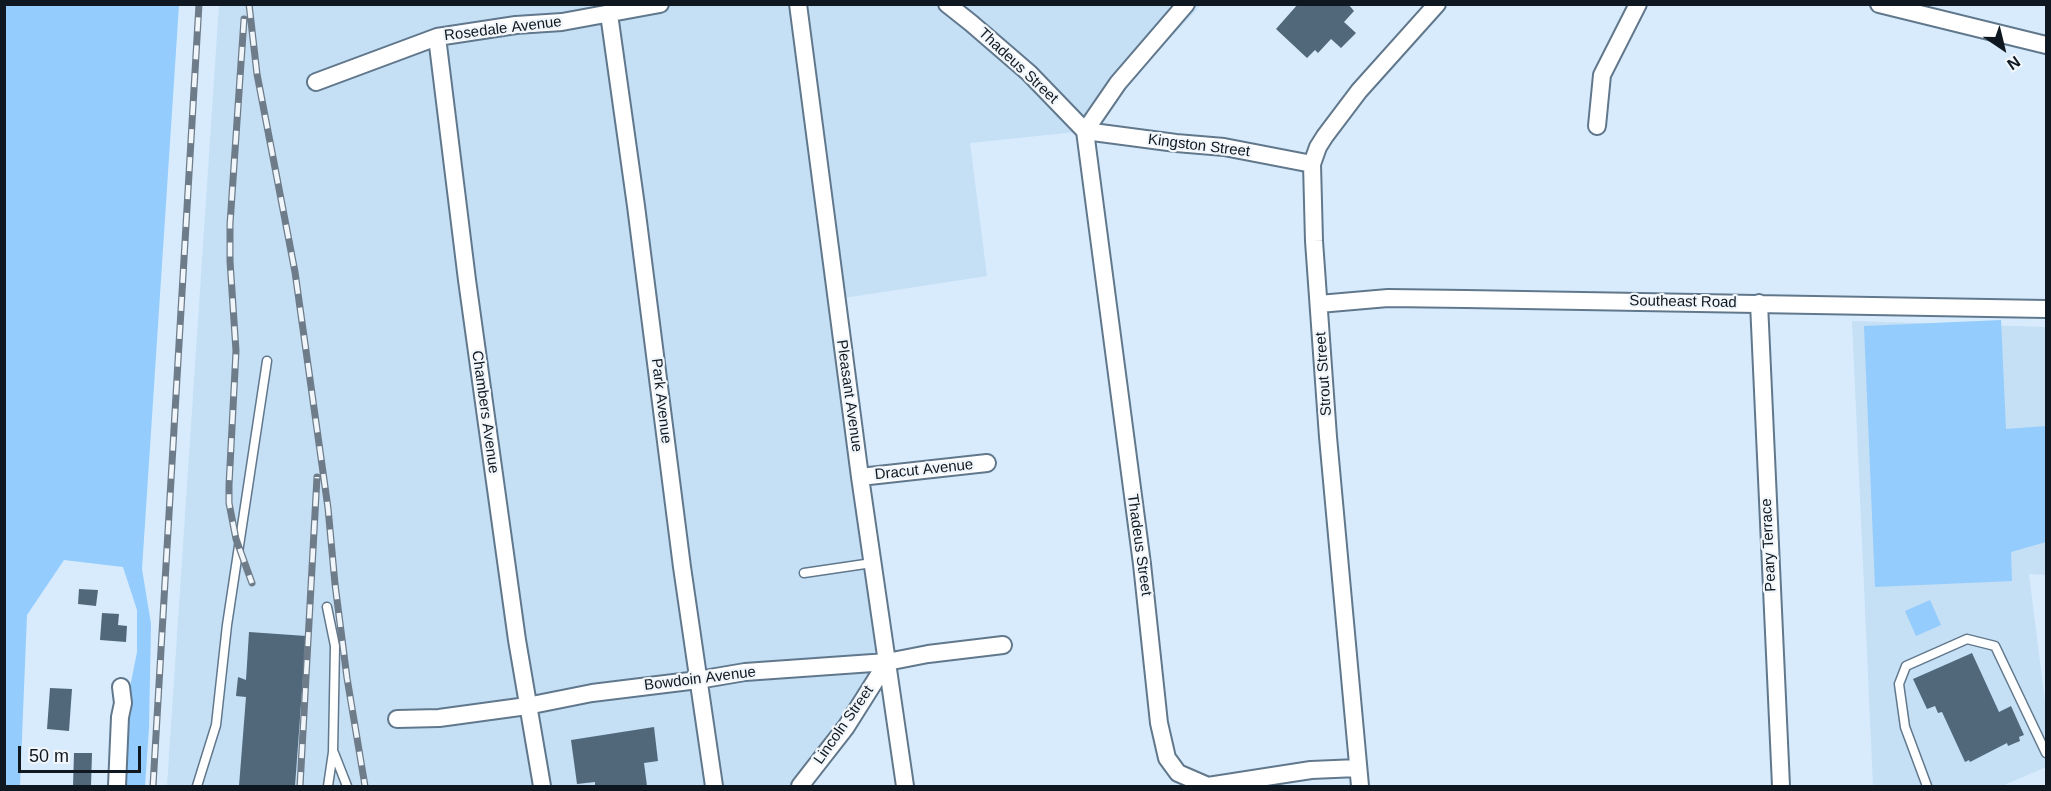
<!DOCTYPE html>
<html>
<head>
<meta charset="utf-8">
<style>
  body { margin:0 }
  #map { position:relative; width:2051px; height:791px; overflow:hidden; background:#d7ebfd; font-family:Helvetica,sans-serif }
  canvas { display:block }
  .frame { position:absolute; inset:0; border:6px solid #0f1820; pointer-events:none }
  .north { position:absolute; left:1973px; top:18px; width:60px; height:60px; -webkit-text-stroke:4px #f1f6fb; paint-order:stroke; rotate:145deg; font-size:16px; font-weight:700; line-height:24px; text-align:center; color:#0f1820 }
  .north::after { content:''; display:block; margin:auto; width:21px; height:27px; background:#0f1820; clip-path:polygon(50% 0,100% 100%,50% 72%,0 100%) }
  .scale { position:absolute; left:18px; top:746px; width:123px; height:27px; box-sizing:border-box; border:3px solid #0f1820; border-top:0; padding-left:8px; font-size:18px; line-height:21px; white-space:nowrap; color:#0f1820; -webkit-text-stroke:4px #f1f6fb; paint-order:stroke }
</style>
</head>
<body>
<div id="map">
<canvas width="2051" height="791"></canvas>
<div class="frame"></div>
<div class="north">N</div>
<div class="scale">50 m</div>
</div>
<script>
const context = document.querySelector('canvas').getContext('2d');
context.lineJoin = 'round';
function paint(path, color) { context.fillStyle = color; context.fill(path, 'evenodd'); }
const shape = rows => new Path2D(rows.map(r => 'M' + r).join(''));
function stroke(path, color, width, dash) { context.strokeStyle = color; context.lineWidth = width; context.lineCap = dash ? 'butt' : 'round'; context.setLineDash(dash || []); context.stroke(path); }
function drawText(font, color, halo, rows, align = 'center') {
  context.font = font + ' Helvetica,sans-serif'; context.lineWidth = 4.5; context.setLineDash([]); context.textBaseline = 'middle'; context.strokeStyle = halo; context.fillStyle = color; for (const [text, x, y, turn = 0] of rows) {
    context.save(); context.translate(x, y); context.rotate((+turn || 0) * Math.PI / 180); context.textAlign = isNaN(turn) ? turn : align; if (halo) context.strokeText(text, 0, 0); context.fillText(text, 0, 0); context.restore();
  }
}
paint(shape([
  [219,5,1201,5,1085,131,970,143,987,276,837,299,887,662,800,786,167,786],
  [1852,321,2046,327,2046,575,2029,574,2046,710,2046,767,2002,786,1873,786]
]), '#c5dff5');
paint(shape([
  [5,5,179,5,142,569,151,624,149,728,145,786,124,786,130,687,137,652,137,610,123,567,64,560,27,615,20,786,5,786],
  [2001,320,2006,429,2046,426,2046,542,2011,552,2012,581,1875,587,1864,326],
  [1930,600,1941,625,1916,636,1905,611]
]), '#93ccfd');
paint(shape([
  [1298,4,1348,4,1354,11,1344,22,1356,33,1341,48,1331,39,1318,53,1315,50,1307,58,1276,29],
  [79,589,98,590,96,606,78,604],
  [102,613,119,614,118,625,127,626,126,642,100,640],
  [249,632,306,636,295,786,239,786,246,697,236,696,238,677,246,680],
  [1972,653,1999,712,2011,706,2024,735,2019,737,2020,741,2008,746,2007,743,1970,762,1969,760,1965,762,1942,712,1938,713,1935,706,1927,709,1913,679],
  [50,688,72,689,69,731,47,729],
  [654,727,658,761,644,763,647,786,595,786,595,782,577,784,571,740],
  [74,753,92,753,91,786,73,786]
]), '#51687b');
const service = shape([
  [804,573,872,563],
  [327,607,335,646,333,752,328,786],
  [334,753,347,786],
  [197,786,216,725,227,625,267,361],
  [1927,786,1905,727,1899,684,1906,666,1967,639,1995,646,2046,753]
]);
const minor = shape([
  [798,4,860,477,905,786],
  [947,4,971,23,1029,73,1085,131,1176,143,1224,147,1312,164],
  [1186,4,1118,83,1085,131,1142,564,1159,723,1167,758,1178,773,1208,786,1311,770,1358,768],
  [1879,4,2046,45],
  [609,14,636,206,682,567,714,786],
  [437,37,467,280,517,640,542,786],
  [316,82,437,37,516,25,562,22,660,4],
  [1597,126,1602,75,1638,4],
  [1759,303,1781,786],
  [1319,304,1388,298,1466,299,2046,309],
  [860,477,987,463],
  [397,719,439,718,527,706,592,693,698,680,745,672,887,662,928,654,1003,645],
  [117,786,120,717,123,703,121,687],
  [800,786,846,727,887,662],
  [1360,786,1328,437,1314,241,1312,164,1318,147,1325,136,1359,91,1437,4]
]);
stroke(service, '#61788c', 11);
stroke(minor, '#61788c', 20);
stroke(service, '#fff', 8);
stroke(minor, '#fff', 16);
const rail = shape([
  [249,4,257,74,295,272,328,508,335,584,347,678,365,786],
  [244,19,230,224,230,261,236,351,229,485,229,503,236,539,252,583],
  [153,786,199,4],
  [300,786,317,477]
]);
stroke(rail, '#6e7c89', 7);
stroke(rail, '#f1f6fb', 4.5, [14]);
drawText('15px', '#0f1820', '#f1f6fb', [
  ["Rosedale Avenue",503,29,-7],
  ["Thadeus Street",1018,66,43],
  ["Kingston Street",1199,146,7],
  ["Southeast Road",1683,302,1],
  ["Strout Street",1324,374,-94],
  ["Pleasant Avenue",849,396,82],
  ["Park Avenue",661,401,83],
  ["Chambers Avenue",485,412,82],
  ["Dracut Avenue",924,470,-6],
  ["Thadeus Street",1139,545,82],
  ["Peary Terrace",1769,545,-93],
  ["Bowdoin Avenue",700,679,-7],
  ["Lincoln Street",844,725,-55]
]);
</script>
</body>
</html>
